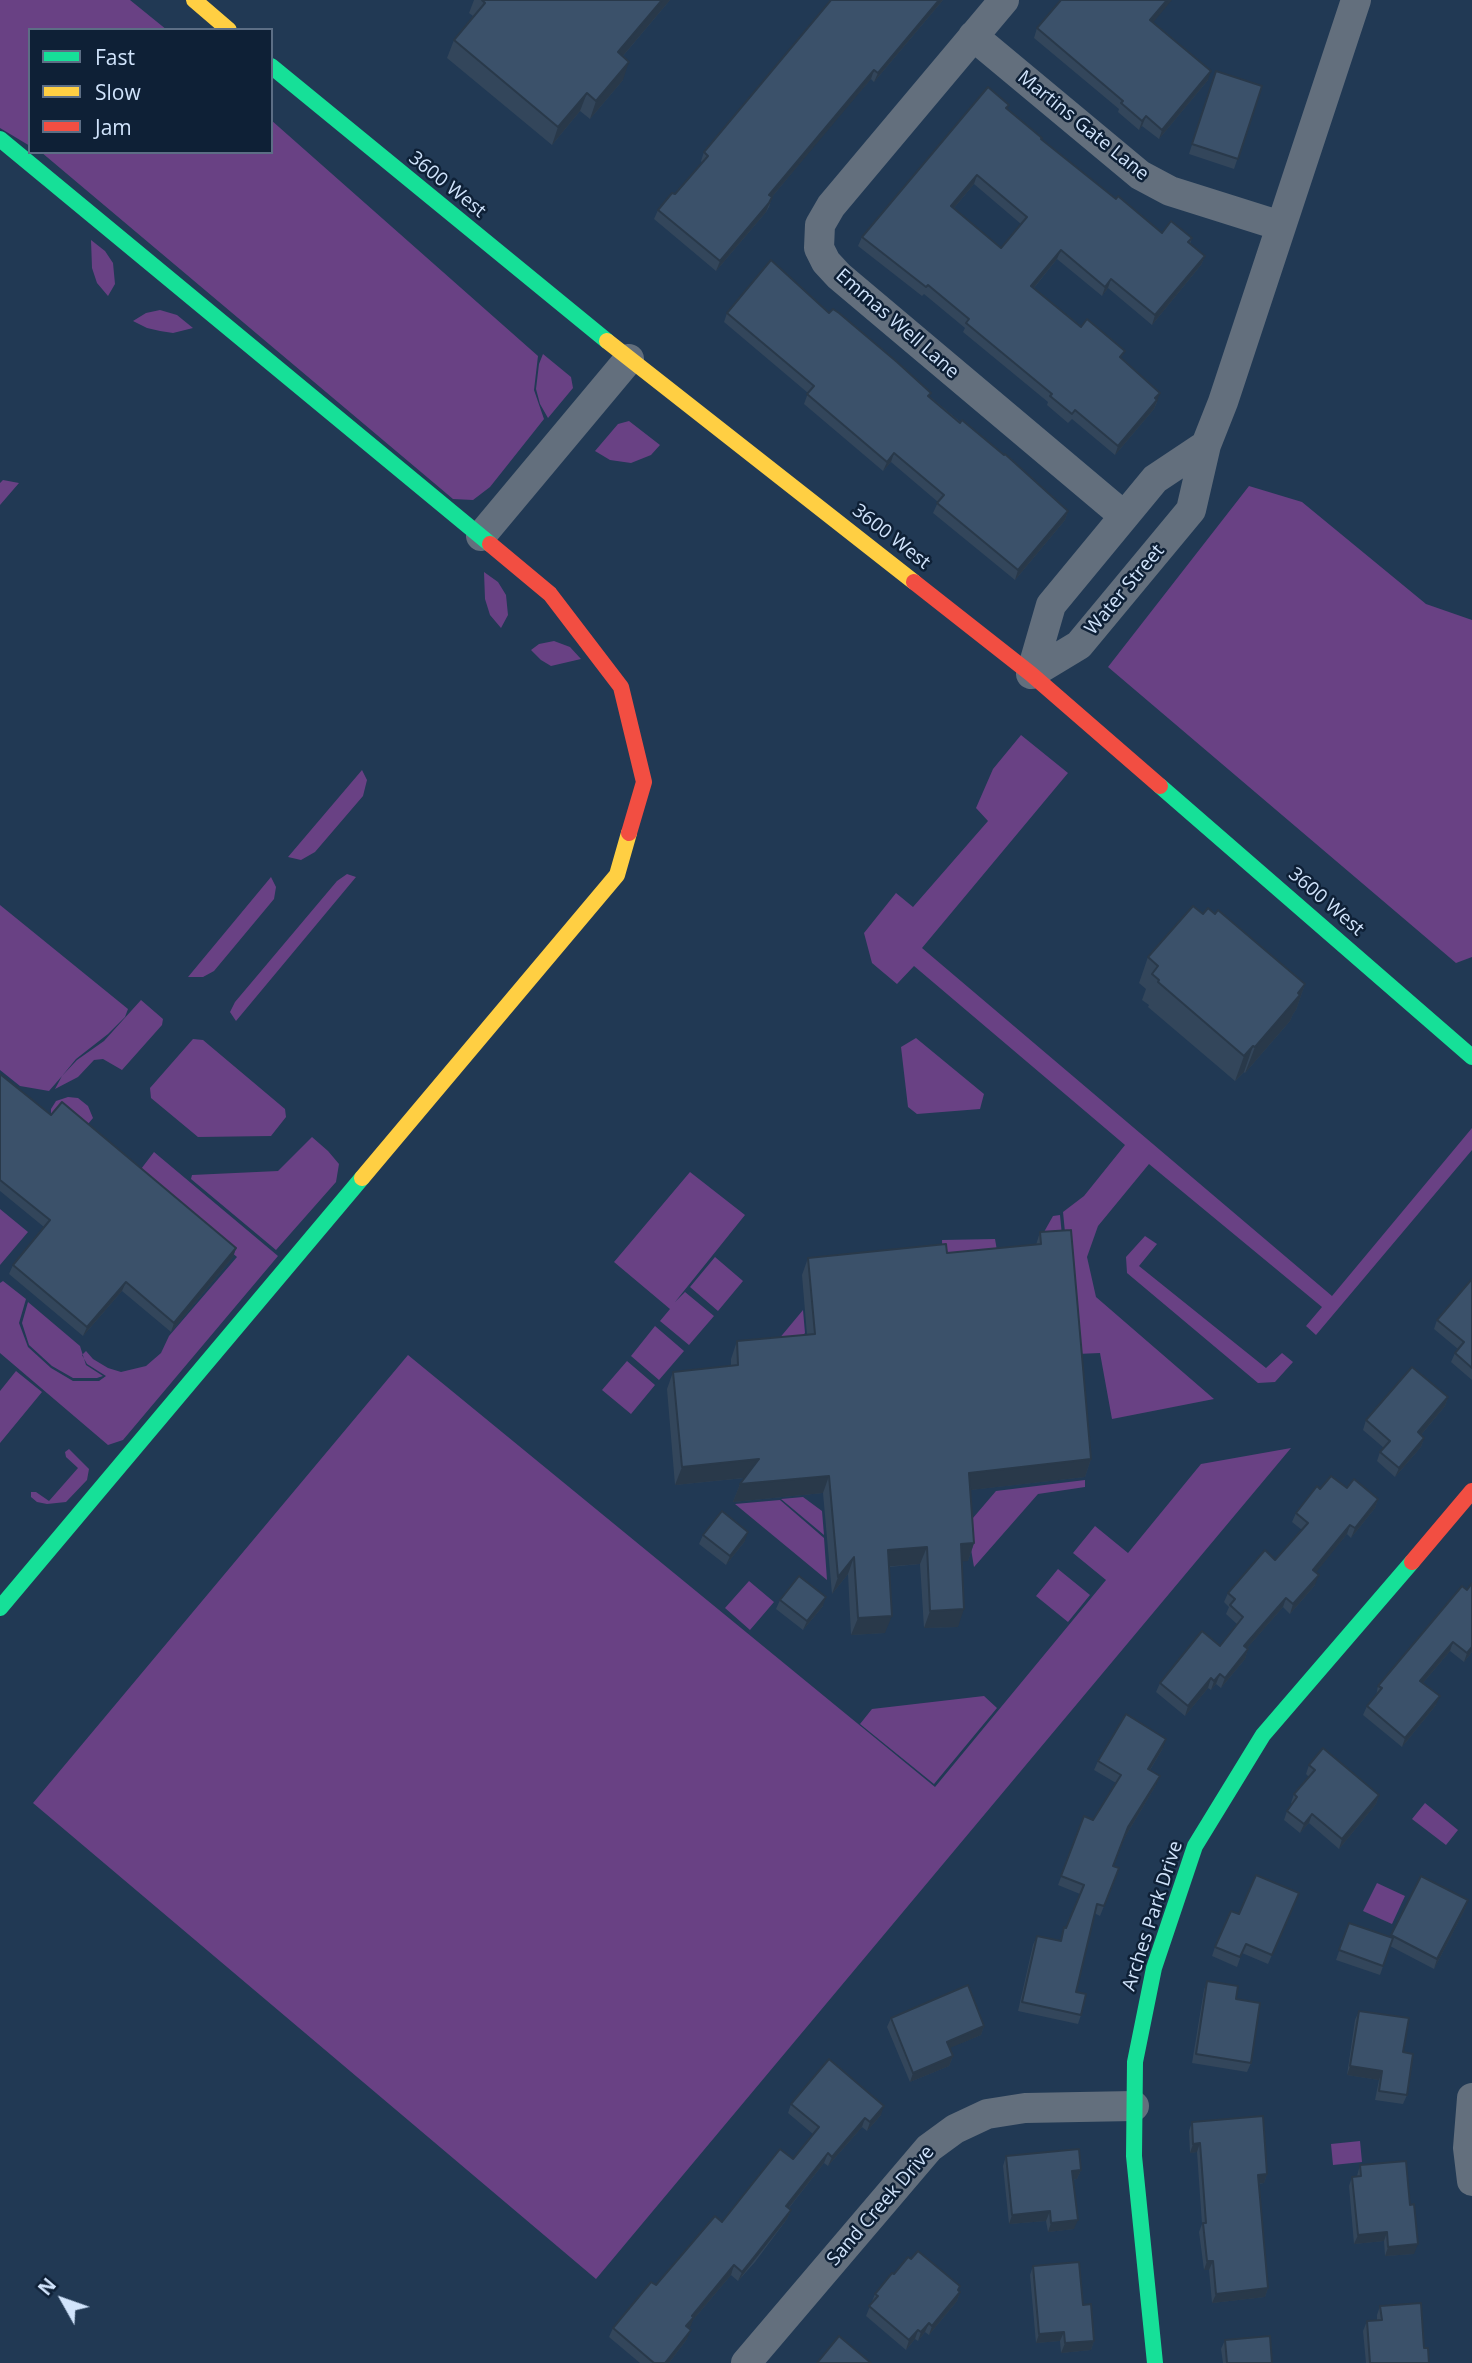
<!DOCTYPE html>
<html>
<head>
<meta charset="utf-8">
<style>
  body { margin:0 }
  #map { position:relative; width:1472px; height:2363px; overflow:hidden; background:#213954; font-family:"Open Sans",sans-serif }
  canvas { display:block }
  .legend { position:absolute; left:28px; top:28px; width:245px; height:126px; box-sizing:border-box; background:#0e2036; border:2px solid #5c6e85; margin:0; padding:9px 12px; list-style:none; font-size:21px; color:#d1e4fc }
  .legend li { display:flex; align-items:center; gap:14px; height:35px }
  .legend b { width:35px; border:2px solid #5c6e85 }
  .north { position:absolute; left:28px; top:2265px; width:70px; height:70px; -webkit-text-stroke:5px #0e2036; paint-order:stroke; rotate:310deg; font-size:19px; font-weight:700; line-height:28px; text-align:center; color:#d1e4fc }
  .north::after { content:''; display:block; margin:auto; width:24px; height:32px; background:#d1e4fc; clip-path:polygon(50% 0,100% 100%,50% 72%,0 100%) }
</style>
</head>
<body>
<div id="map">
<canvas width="1472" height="2363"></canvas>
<ul class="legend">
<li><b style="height:9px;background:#16e098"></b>Fast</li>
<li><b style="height:9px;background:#ffcf43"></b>Slow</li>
<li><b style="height:9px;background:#f24e42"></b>Jam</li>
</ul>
<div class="north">N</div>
</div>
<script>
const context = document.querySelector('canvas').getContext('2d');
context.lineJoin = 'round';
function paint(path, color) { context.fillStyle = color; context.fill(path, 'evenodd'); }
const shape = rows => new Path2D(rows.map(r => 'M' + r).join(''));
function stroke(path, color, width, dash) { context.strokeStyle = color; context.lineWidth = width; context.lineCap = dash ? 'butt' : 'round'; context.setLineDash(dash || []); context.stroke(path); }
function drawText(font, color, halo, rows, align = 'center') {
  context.font = font + ' "Open Sans",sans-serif'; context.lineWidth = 5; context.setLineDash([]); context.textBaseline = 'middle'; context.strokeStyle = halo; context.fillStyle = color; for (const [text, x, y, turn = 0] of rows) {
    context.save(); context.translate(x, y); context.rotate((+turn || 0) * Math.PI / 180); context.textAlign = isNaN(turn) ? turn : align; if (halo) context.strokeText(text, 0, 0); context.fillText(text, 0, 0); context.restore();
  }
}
paint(shape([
  [0,0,130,0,167,30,30,30,30,146,0,128],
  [271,120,538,356,534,390,544,419,490,487,473,500,453,499,41,152,271,152],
  [91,240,105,251,113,263,115,284,108,296,97,283,92,268],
  [160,310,177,315,193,328,173,333,160,331,147,328,133,321,146,313],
  [543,354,571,377,573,388,548,418,540,404,536,389,539,364],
  [629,421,660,445,651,455,631,463,610,460,595,451,618,424],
  [3,480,19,483,0,505,0,483],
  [1249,486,1302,502,1426,604,1472,620,1472,957,1456,963,1108,667],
  [484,572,498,582,506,595,508,615,501,628,490,615,485,599],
  [554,641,570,647,581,659,551,666,541,660,531,650,539,644],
  [1021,735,1068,773,922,948,1332,1296,1472,1128,1472,1150,1316,1335,1306,1326,1322,1307,1149,1164,1098,1226,1087,1257,1096,1297,1214,1399,1112,1419,1100,1353,1077,1354,1063,1212,1084,1196,1125,1145,914,966,897,984,872,963,864,933,896,893,913,907,988,821,976,808,993,769],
  [362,770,367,780,363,796,315,852,301,860,288,857],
  [347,874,356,877,236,1021,230,1012,235,1002,337,881],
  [271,877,276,887,274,899,214,971,203,977,188,977],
  [0,905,128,1009,125,1017,108,1034,76,1059,62,1076,77,1060,104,1041,141,1000,163,1019,162,1025,122,1070,103,1059,94,1060,78,1077,55,1089,62,1076,49,1091,20,1086,0,1070],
  [916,1038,984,1094,980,1109,917,1114,908,1107,901,1047],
  [193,1039,203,1040,285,1109,286,1117,271,1136,198,1137,151,1098,150,1088],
  [68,1097,78,1098,88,1106,93,1118,83,1130,51,1118,51,1109,56,1101],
  [312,1137,328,1151,339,1164,336,1182,276,1250,191,1179,192,1175,278,1171],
  [154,1152,278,1256,123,1440,108,1445,0,1353,0,1283,3,1281,26,1299,19,1323,28,1347,51,1368,73,1381,99,1381,106,1376,87,1364,82,1355,86,1351,93,1359,108,1368,121,1372,146,1366,161,1353,169,1336,237,1257,138,1173],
  [690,1172,745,1215,675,1302,685,1292,714,1316,689,1345,660,1321,670,1309,614,1262],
  [0,1209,28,1232,0,1265],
  [1060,1215,1063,1246,1035,1248,1053,1216],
  [1145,1236,1157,1244,1139,1266,1266,1368,1282,1353,1293,1362,1275,1382,1258,1383,1127,1273,1126,1257],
  [995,1239,999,1262,943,1268,942,1240],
  [715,1257,743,1281,718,1311,690,1287],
  [28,1302,80,1346,86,1365,103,1376,97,1378,73,1378,52,1366,29,1345,22,1323],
  [803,1310,805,1333,788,1352,768,1352],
  [655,1326,684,1351,659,1380,631,1356],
  [408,1355,935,1787,1106,1580,1073,1553,1095,1526,1128,1553,1201,1464,1291,1448,596,2279,33,1803],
  [627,1361,655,1385,631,1414,602,1390],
  [16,1371,42,1392,0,1443,0,1391],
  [69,1449,89,1469,87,1480,66,1502,47,1504,37,1502,31,1497,31,1492,36,1492,49,1501,78,1468,66,1457,65,1452],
  [1085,1480,1085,1487,1038,1494,974,1567,967,1525,996,1491],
  [803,1497,822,1511,824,1535,781,1499],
  [780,1500,824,1538,827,1580,735,1504],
  [1058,1569,1090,1595,1068,1622,1036,1596],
  [749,1581,774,1602,750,1630,725,1608],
  [984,1696,997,1708,934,1784,860,1724,872,1709],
  [1425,1803,1458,1830,1446,1845,1412,1819],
  [1377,1883,1405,1896,1392,1924,1363,1911],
  [1360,2141,1362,2162,1333,2165,1331,2144]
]), '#694184');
stroke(shape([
  [1004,0,831,206,820,225,819,248,826,262,839,276,1124,516],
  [973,36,1140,175,1170,191,1281,226],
  [481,536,629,359],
  [1031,674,1079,645,1191,510,1206,445,1223,402,1356,0],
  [1031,674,1051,605,1155,479,1206,445],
  [1472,2098,1468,2148,1472,2181],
  [746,2363,929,2148,955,2129,987,2114,1025,2108,1134,2106]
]), '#636f7d', 30);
stroke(shape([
  [271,66,607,341],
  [0,139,490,544],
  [1160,786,1472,1057],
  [0,1608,362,1178],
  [1155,2363,1134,2156,1135,2062,1154,1968,1195,1846,1263,1735,1412,1562]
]), '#16e098', 16);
stroke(shape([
  [194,0,229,30],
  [607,341,914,582],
  [362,1178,617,875,629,833]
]), '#ffcf43', 16);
stroke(shape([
  [490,544,550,594,621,687,644,782,629,833],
  [914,582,1031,674,1160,786],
  [1412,1562,1472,1491]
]), '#f24e42', 16);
paint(shape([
  [474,0,670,0,623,56,623,80,590,119,580,111,552,145,447,58,454,40,473,16,469,13],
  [831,0,943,0,874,82,871,79,833,123,772,197,769,207,766,212,716,271,654,219,658,210,675,194,702,163,701,161,704,152],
  [1153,23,1208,80,1159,139,1142,126,1139,130,1118,112,1119,109,1034,38,1037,28],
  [1216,71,1262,86,1234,169,1189,154],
  [1007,109,1041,140,1116,199,1162,233,1192,238,1190,244,1205,256,1201,265,1152,325,1108,288,1102,296,1057,259,1034,288,1122,359,1157,402,1154,409,1115,455,1072,419,1068,423,1047,405,1048,402,963,332,965,328,924,294,922,296,858,246,862,237],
  [974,184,1021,224,1001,248,954,208],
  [727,313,829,313,1068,511,1065,520,1015,580,933,513,938,502,891,462,883,471,804,404,808,393,724,322],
  [1203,914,1305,984,1296,1010,1293,1014,1290,1021,1245,1073,1244,1072,1235,1081,1148,1007,1149,1005,1142,1000,1146,989,1139,983,1148,957],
  [0,1074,51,1115,236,1248,233,1257,171,1332,122,1291,83,1336,9,1274,13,1265,44,1227,0,1191],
  [1040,1232,1091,1459,1085,1477,970,1490,974,1543,968,1561,962,1561,958,1627,924,1628,920,1564,889,1567,885,1633,851,1635,848,1574,832,1594,823,1493,733,1502,740,1484,745,1478,675,1485,667,1389,673,1372,731,1366,731,1359,737,1341,807,1335,802,1275,808,1258,947,1253,1036,1245],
  [1472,1279,1472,1380,1451,1362,1455,1353,1458,1349,1434,1329,1437,1320],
  [1448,1397,1445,1406,1421,1435,1424,1438,1421,1447,1395,1477,1377,1461,1380,1452,1384,1448,1363,1430,1366,1420],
  [1347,1488,1378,1499,1375,1508,1351,1538,1347,1534,1315,1573,1315,1585,1290,1614,1283,1607,1247,1648,1248,1649,1245,1659,1221,1688,1216,1684,1211,1690,1208,1688,1185,1716,1156,1692,1160,1683,1220,1646,1238,1625,1226,1614,1229,1607,1224,1602,1228,1593,1275,1560,1302,1530,1292,1522,1296,1513,1320,1489],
  [703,1535,745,1541,726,1565,699,1544],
  [1462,1586,1472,1652,1464,1662,1450,1651,1423,1683,1436,1705,1402,1747,1363,1715,1367,1706,1376,1696,1378,1686],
  [780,1600,823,1606,803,1630,776,1609],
  [1163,1748,1150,1770,1156,1785,1125,1837,1113,1866,1119,1868,1100,1916,1094,1913,1076,1992,1081,2015,1078,2024,1018,2011,1033,1945,1037,1936,1060,1941,1064,1927,1066,1928,1080,1894,1058,1885,1084,1816,1093,1820,1116,1783,1094,1770,1098,1761],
  [1309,1765,1379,1795,1376,1804,1339,1849,1309,1823,1300,1833,1284,1820,1287,1811,1292,1804,1291,1803,1294,1794,1309,1777,1306,1774],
  [1421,1876,1468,1900,1465,1909,1434,1969,1390,1946,1380,1975,1336,1960,1349,1923,1390,1937],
  [1299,1893,1268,1964,1242,1953,1237,1967,1212,1956,1215,1947,1239,1914],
  [1207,1981,1236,1999,1251,2063,1247,2072,1192,2063,1204,1990],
  [1359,2011,1403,2052,1407,2095,1403,2104,1375,2100,1379,2080,1347,2075,1355,2020],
  [891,2018,984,2026,981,2035,949,2048,953,2056,949,2066,910,2082,887,2027],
  [791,2104,881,2115,867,2131,862,2127,828,2166,824,2163,789,2208,791,2210,787,2219,755,2262,738,2281,731,2275,693,2320,689,2328,687,2339,669,2363,640,2363,609,2337,613,2328,722,2222,793,2159,813,2134,788,2113],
  [1192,2122,1267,2174,1264,2183,1259,2184,1268,2288,1265,2297,1212,2303,1209,2270,1204,2270,1199,2232,1202,2224,1197,2152,1190,2153,1189,2131],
  [1006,2156,1081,2170,1077,2179,1073,2180,1074,2229,1048,2232,1046,2221,1009,2224,1003,2166],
  [1360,2165,1414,2254,1385,2256,1384,2241,1354,2244,1349,2186,1352,2177,1357,2176],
  [1033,2266,1083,2305,1094,2341,1091,2350,1061,2353,1060,2341,1036,2343,1030,2275],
  [894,2274,959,2291,960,2292,957,2301,929,2335,925,2332,918,2341,915,2339,906,2350,866,2316,875,2294],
  [1380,2306,1424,2348,1429,2363,1366,2363,1363,2331,1367,2321,1377,2320,1377,2315],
  [1225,2340,1272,2363,1223,2363,1221,2349]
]), '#33465b');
paint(shape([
  [662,0,670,0,611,70,618,52],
  [939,0,943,0,874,82,878,73],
  [1167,0,1172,0,1147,30,1150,20],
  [629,62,623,80,590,119,596,101],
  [874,70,871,79,766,204,769,195],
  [1211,71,1208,80,1159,139,1162,130],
  [587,93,580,111,552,145,558,127],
  [1146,116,1142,126,1139,130,1142,121],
  [977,175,974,184,948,215,951,206],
  [772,197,766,212,716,271,720,261],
  [1061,250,1057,259,1028,295,1031,286],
  [1205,256,1201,265,1152,325,1155,315],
  [1111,279,1108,288,1102,296,1105,287],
  [1160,393,1154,409,1115,455,1118,446],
  [894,453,891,462,883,471,887,462],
  [1068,511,1065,520,1015,580,1018,570],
  [1305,984,1296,1010,1293,1014,1290,1021,1245,1073,1255,1047],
  [1253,1046,1244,1072,1235,1081,1244,1056],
  [236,1248,233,1257,171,1332,174,1323],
  [126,1282,122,1291,83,1336,87,1327],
  [1448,1397,1445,1406,1415,1442,1418,1432],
  [1424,1438,1421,1447,1395,1477,1399,1468],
  [759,1459,753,1477,675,1485,682,1467],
  [1091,1459,1085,1477,962,1491,969,1473],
  [829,1476,823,1493,733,1502,740,1484],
  [1378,1499,1375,1508,1351,1538,1355,1528],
  [1350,1525,1347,1534,1310,1580,1313,1570],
  [748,1532,745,1541,726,1565,730,1556],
  [974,1543,968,1561,955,1562,961,1544],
  [927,1547,920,1564,881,1567,888,1550],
  [854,1557,848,1574,832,1594,838,1577],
  [1319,1575,1315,1585,1290,1614,1293,1604],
  [826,1597,823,1606,803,1630,807,1621],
  [1286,1598,1283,1607,1241,1655,1244,1646],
  [964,1609,958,1627,924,1628,930,1611],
  [892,1616,885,1633,851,1635,858,1618],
  [1453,1642,1450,1651,1417,1690,1420,1681],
  [1472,1647,1472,1652,1464,1662,1467,1653],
  [1248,1649,1245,1659,1221,1688,1225,1678],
  [1220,1674,1216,1684,1211,1690,1214,1681],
  [1211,1678,1208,1688,1185,1716,1188,1706],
  [1440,1696,1436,1705,1402,1747,1405,1738],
  [1166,1739,1163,1748,1145,1778,1148,1769],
  [1160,1776,1156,1785,1125,1837,1128,1827],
  [1379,1795,1376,1804,1339,1849,1342,1839],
  [1312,1814,1309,1823,1300,1833,1304,1824],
  [1468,1900,1465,1909,1434,1969,1437,1959],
  [984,2026,981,2035,943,2051,947,2042],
  [953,2056,949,2066,910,2082,913,2073],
  [1350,2066,1382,2071,1379,2080,1347,2075],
  [884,2106,881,2115,867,2131,870,2122],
  [865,2118,862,2127,828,2166,832,2157],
  [1200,2143,1197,2152,1190,2153,1193,2144],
  [828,2153,824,2163,783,2215,786,2206],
  [1081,2170,1077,2179,1069,2180,1072,2171],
  [1267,2174,1264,2183,1254,2184,1258,2175],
  [791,2210,787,2219,738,2281,742,2272],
  [1050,2211,1046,2221,1009,2224,1012,2215],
  [1078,2220,1074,2229,1048,2232,1051,2223],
  [1387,2232,1384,2241,1354,2244,1358,2235],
  [1418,2244,1414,2254,1385,2256,1388,2247],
  [1207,2261,1213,2261,1209,2270,1204,2270],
  [734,2265,731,2275,693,2320,691,2326,683,2335,692,2316],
  [1268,2288,1265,2297,1212,2303,1216,2294],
  [960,2292,957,2301,929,2335,932,2326],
  [929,2323,925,2332,918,2341,921,2332],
  [691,2330,687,2339,669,2363,665,2363],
  [918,2330,915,2339,906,2350,909,2340],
  [1064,2332,1060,2341,1036,2343,1039,2334],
  [1094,2341,1091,2350,1061,2353,1065,2343]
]), '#29394a');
const building = shape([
  [482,0,662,0,618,52,629,62,596,101,587,93,558,127,454,40,485,3,482,0],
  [831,0,939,0,878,73,874,70,837,114,769,195,772,197,769,203,720,261,658,210,672,193,675,194,708,156,704,152,831,0],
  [1061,0,1167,0,1150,20,1211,71,1162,130,1146,116,1142,121,1121,103,1123,101,1037,28,1061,0],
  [1216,71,1262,86,1238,159,1192,144,1216,71],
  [988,87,1009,105,1006,108,1042,138,1041,139,1116,199,1118,196,1162,233,1171,221,1192,238,1188,242,1205,256,1155,315,1111,279,1105,287,1061,250,1031,286,1081,327,1087,319,1125,351,1120,357,1160,393,1155,398,1157,400,1118,446,1075,410,1072,414,1050,396,1052,394,966,323,969,319,928,285,926,287,862,237,988,87],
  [977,175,1027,217,1001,248,951,206,977,175],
  [771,260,829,313,833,309,839,313,897,362,931,393,928,396,960,423,962,420,1004,455,1005,454,1068,511,1018,570,937,503,944,495,894,453,887,462,807,394,814,386,727,313,771,260],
  [1193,906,1203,914,1208,908,1215,914,1218,910,1305,984,1298,993,1300,995,1255,1047,1253,1046,1244,1056,1158,982,1159,980,1152,974,1158,966,1148,957,1193,906],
  [0,1074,51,1115,62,1102,236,1248,174,1323,126,1282,87,1327,13,1265,50,1220,0,1180,0,1074],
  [1071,1230,1091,1459,969,1473,974,1543,961,1544,964,1609,930,1611,927,1547,888,1550,892,1616,858,1618,854,1557,838,1577,829,1476,740,1484,759,1459,682,1467,673,1372,738,1365,737,1341,815,1334,808,1258,946,1244,947,1253,1041,1244,1040,1232,1071,1230],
  [1472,1279,1472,1368,1455,1353,1464,1342,1437,1320,1472,1279],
  [1412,1367,1448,1397,1418,1432,1424,1438,1399,1468,1380,1452,1390,1441,1366,1420,1412,1367],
  [1331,1476,1347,1488,1354,1479,1378,1499,1355,1528,1350,1525,1313,1570,1319,1575,1293,1604,1286,1598,1244,1646,1248,1649,1225,1678,1220,1674,1214,1681,1211,1678,1188,1706,1160,1683,1202,1631,1220,1646,1243,1617,1230,1605,1235,1599,1228,1593,1265,1550,1275,1560,1308,1523,1296,1513,1317,1486,1320,1489,1331,1476],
  [722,1511,748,1532,730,1556,703,1535,722,1511],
  [799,1576,826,1597,807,1621,780,1600,799,1576],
  [1472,1583,1472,1647,1467,1653,1453,1642,1420,1681,1440,1696,1405,1738,1367,1706,1382,1688,1378,1686,1462,1586,1467,1590,1472,1583],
  [1126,1714,1166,1739,1148,1769,1160,1776,1128,1827,1113,1866,1119,1868,1104,1906,1097,1904,1076,1992,1086,1994,1081,2015,1022,2002,1037,1936,1061,1941,1064,1927,1066,1928,1084,1885,1061,1876,1084,1816,1093,1820,1121,1775,1098,1761,1126,1714],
  [1323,1748,1379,1795,1342,1839,1312,1814,1304,1824,1287,1811,1297,1797,1294,1794,1315,1770,1309,1765,1323,1748],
  [1256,1875,1299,1893,1272,1955,1246,1944,1240,1957,1215,1947,1231,1911,1239,1914,1256,1875],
  [1421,1876,1468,1900,1437,1959,1391,1935,1421,1876],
  [1349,1923,1393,1938,1383,1966,1339,1950,1349,1923],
  [1207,1981,1238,1986,1236,1999,1260,2003,1251,2063,1196,2054,1207,1981],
  [968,1985,984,2026,947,2042,953,2056,913,2073,891,2018,968,1985],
  [1359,2011,1409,2018,1403,2052,1413,2054,1407,2095,1379,2091,1382,2071,1350,2066,1359,2011],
  [829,2059,884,2106,870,2122,865,2118,832,2157,828,2153,786,2206,791,2210,758,2252,742,2272,734,2265,692,2316,694,2317,686,2326,691,2330,665,2363,654,2363,613,2328,651,2282,656,2285,715,2216,722,2222,780,2149,793,2159,819,2127,791,2104,829,2059],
  [1263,2116,1267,2174,1258,2175,1268,2288,1216,2294,1213,2261,1207,2261,1203,2223,1206,2223,1200,2143,1193,2144,1192,2122,1263,2116],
  [1079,2149,1081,2170,1072,2171,1078,2220,1051,2223,1050,2211,1012,2215,1006,2156,1079,2149],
  [1406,2161,1410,2205,1414,2204,1418,2244,1388,2247,1387,2232,1358,2235,1352,2177,1361,2176,1360,2165,1406,2161],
  [918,2251,960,2286,958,2290,960,2292,932,2326,929,2323,921,2332,918,2330,909,2340,869,2306,878,2296,875,2294,892,2273,894,2274,908,2257,911,2259,918,2251],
  [1079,2262,1083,2305,1091,2304,1094,2341,1065,2343,1064,2332,1039,2334,1033,2266,1079,2262],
  [1421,2303,1424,2348,1428,2348,1429,2363,1370,2363,1367,2321,1382,2320,1380,2306,1421,2303],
  [839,2336,871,2363,817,2363,839,2336],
  [1270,2336,1272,2363,1227,2363,1225,2340,1270,2336]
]);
paint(building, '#3b516a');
stroke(building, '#29394a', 2);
drawText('19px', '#d1e4fc', '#0e2036', [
  ["Martins Gate Lane",1083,126,39],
  ["3600 West",447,185,39],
  ["Emmas Well Lane",897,324,41],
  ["3600 West",891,537,38],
  ["Water Street",1125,590,-50],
  ["3600 West",1326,902,41],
  ["Arches Park Drive",1153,1916,-72],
  ["Sand Creek Drive",881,2206,-49]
]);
</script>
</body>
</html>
